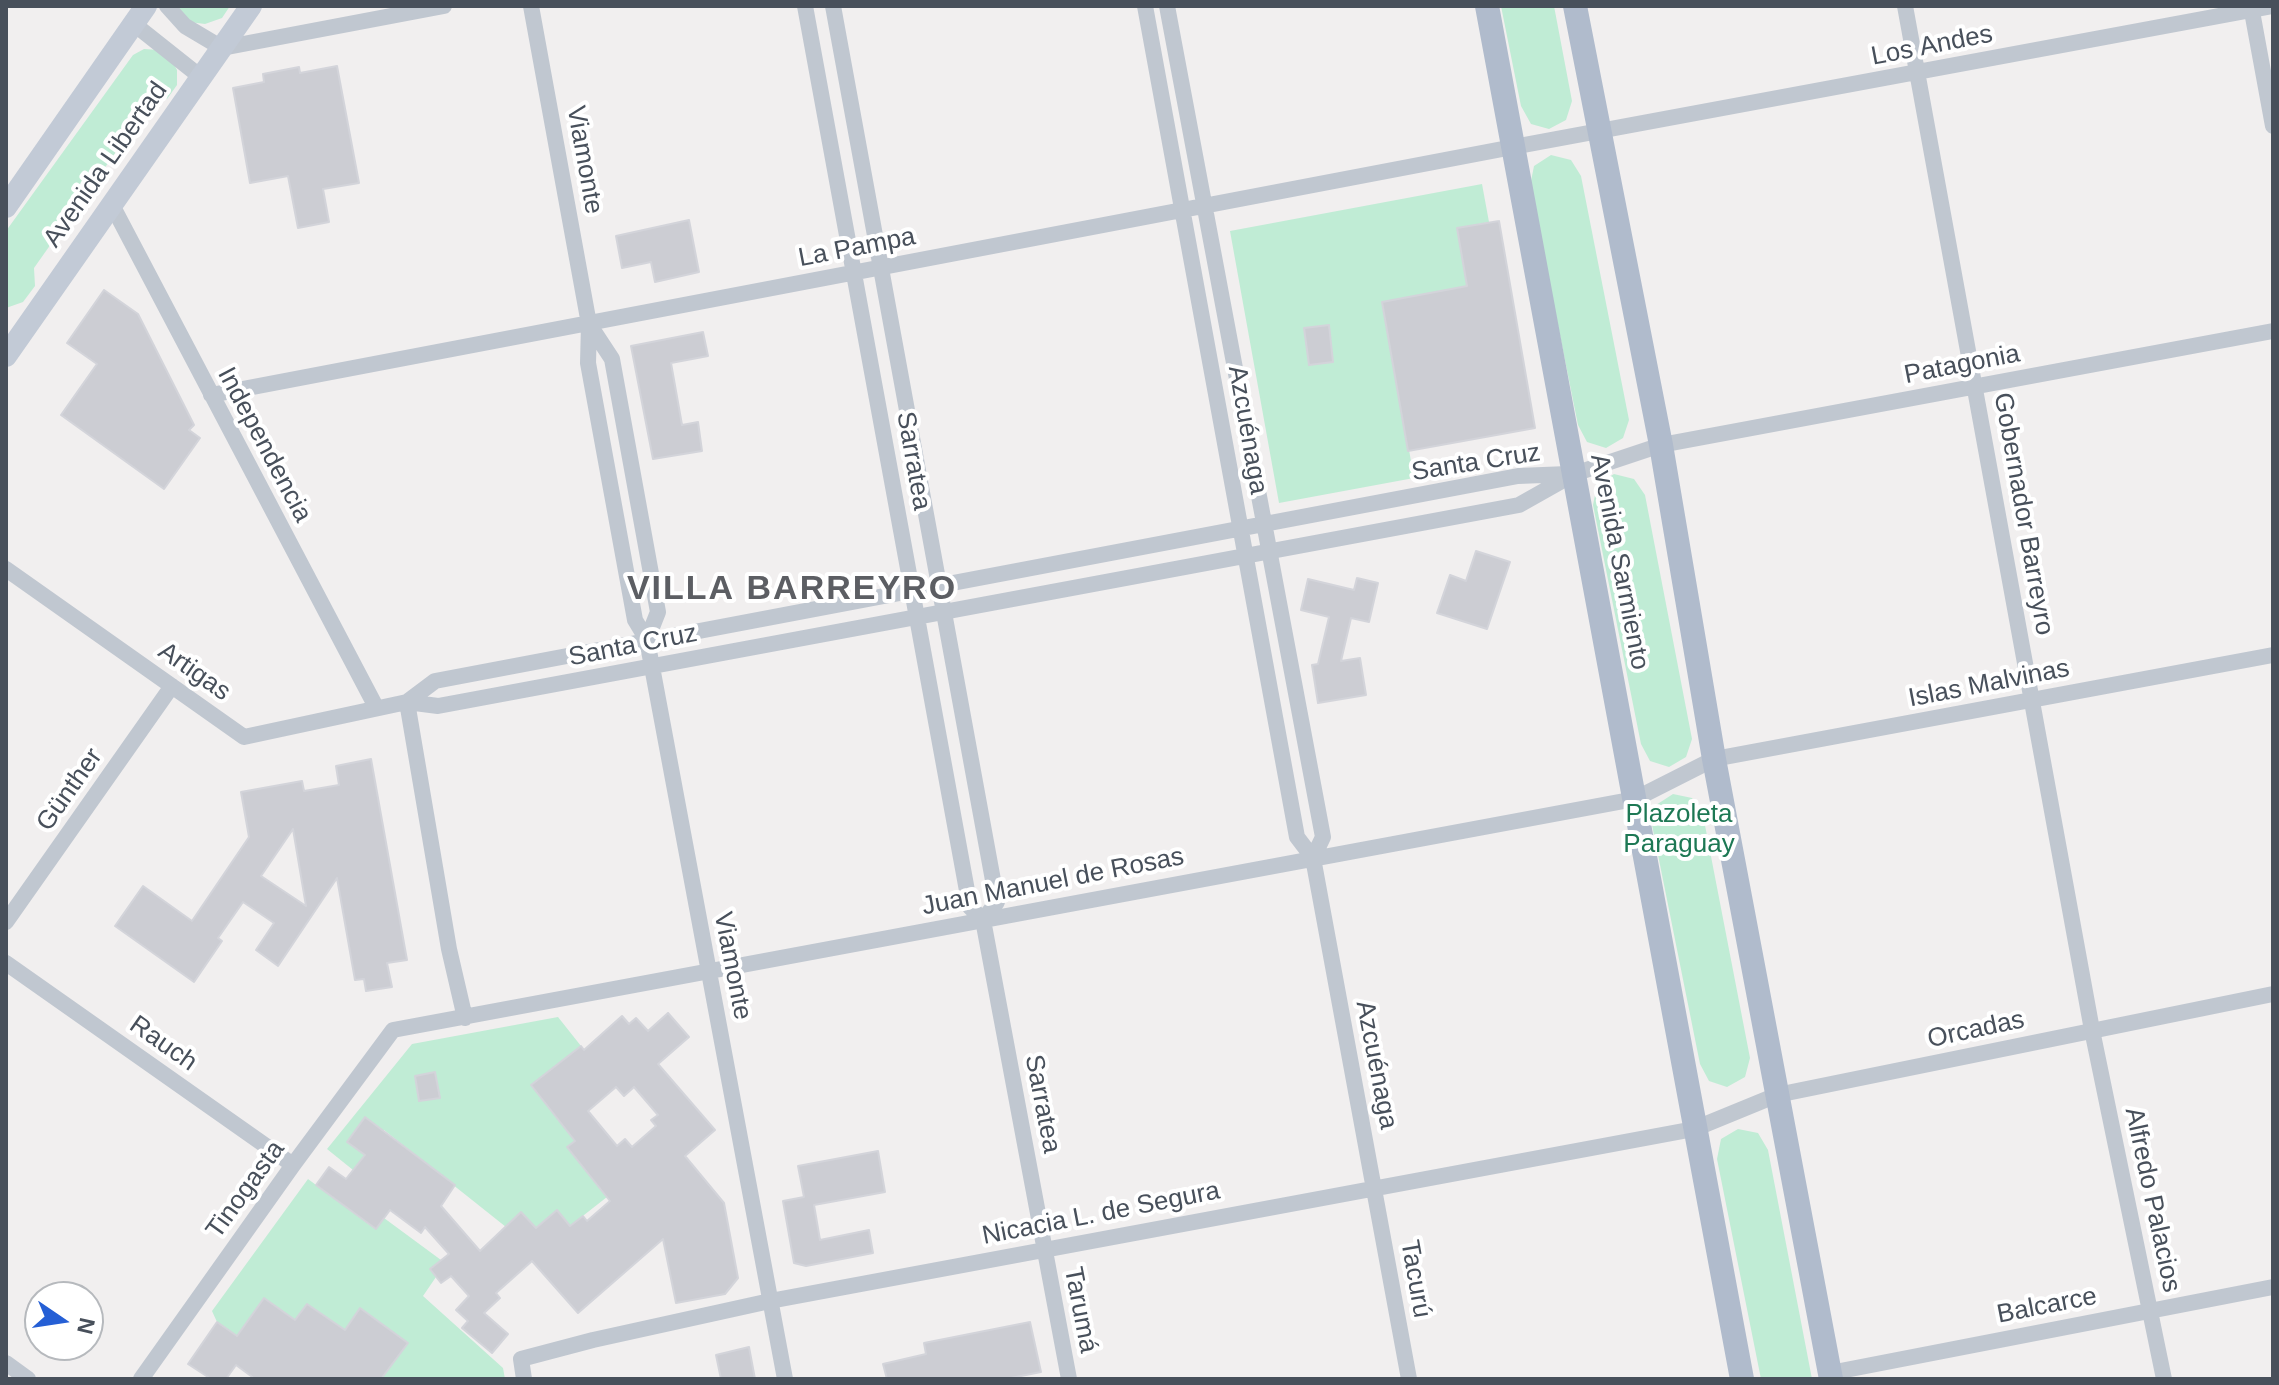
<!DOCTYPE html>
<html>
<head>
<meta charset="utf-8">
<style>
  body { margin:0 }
  #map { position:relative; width:2279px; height:1385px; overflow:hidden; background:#f1efef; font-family:Arial,sans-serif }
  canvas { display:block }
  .frame { position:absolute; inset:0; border:8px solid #48505b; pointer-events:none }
  .north { position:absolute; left:24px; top:1281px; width:80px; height:80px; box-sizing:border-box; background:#fff; border:2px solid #b6b9bd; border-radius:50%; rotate:103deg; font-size:22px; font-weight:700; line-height:32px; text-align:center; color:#48505b }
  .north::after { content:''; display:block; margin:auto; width:28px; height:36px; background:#255fd5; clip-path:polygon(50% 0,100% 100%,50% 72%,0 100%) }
</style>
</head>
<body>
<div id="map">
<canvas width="2279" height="1385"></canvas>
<div class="frame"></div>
<div class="north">N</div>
</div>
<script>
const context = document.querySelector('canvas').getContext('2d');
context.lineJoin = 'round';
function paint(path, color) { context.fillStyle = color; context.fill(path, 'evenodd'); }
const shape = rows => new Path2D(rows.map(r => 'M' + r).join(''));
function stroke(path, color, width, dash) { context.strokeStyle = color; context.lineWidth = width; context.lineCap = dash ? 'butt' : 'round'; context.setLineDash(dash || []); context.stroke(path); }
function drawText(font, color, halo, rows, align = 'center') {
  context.font = font + ' Arial,sans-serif'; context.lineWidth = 8; context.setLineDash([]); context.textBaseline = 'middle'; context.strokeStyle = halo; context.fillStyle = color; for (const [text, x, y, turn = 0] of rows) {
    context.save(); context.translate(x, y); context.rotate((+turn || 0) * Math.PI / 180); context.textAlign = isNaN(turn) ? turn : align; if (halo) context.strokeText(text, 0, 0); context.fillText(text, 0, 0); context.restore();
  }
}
paint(shape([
  [174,6,230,6,222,18,205,24,189,22],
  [1501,6,1554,6,1572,101,1566,120,1549,129,1531,124,1521,106],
  [144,49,160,50,171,59,177,70,177,85,167,99,154,98,34,268,35,286,23,302,6,308,6,231,133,55],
  [1551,155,1571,160,1581,176,1629,420,1623,438,1606,448,1587,442,1578,425,1530,186,1534,166],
  [1482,184,1489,222,1457,228,1467,286,1383,303,1414,478,1279,503,1230,231],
  [1614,474,1634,479,1645,495,1692,739,1686,757,1669,767,1650,761,1641,744,1593,505,1597,485],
  [1673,794,1692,798,1703,815,1750,1058,1745,1077,1727,1087,1709,1081,1700,1064,1652,825,1656,805],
  [558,1017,581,1046,532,1085,575,1141,568,1148,607,1197,570,1226,557,1210,536,1228,506,1227,384,1130,353,1170,327,1149,412,1044],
  [1738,1129,1758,1133,1768,1150,1812,1379,1761,1379,1717,1159,1721,1139],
  [308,1179,375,1229,384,1218,441,1260,430,1269,436,1277,423,1296,503,1368,505,1379,381,1379,407,1343,361,1309,344,1331,307,1304,295,1320,264,1298,237,1336,217,1322,212,1311]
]), '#c0ecd5');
const building = shape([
  [337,66,359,183,323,189,329,222,298,228,288,176,250,183,233,88,264,82,263,74,299,67,300,73,337,66],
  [689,220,699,272,655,282,651,262,622,268,616,236,689,220],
  [1499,221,1535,428,1408,451,1382,302,1467,286,1457,228,1499,221],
  [104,290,138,314,194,425,189,430,200,438,164,489,61,415,97,364,67,343,104,290],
  [1329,325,1333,362,1309,365,1304,328,1329,325],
  [703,332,708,356,671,363,682,425,698,422,702,451,653,459,631,346,703,332],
  [1476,551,1510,562,1487,629,1437,613,1450,575,1466,581,1476,551],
  [1357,578,1378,583,1369,622,1351,618,1341,661,1360,658,1366,695,1318,703,1312,665,1318,664,1329,617,1301,610,1308,579,1354,590,1357,578],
  [371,759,407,960,387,963,392,987,366,991,364,979,355,980,337,878,278,966,256,950,274,923,243,902,218,938,222,941,194,982,115,926,143,886,192,921,249,837,241,792,302,781,304,791,339,785,336,766,371,759],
  [293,829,306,906,261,876,293,829],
  [668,1013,689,1037,658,1064,715,1130,685,1156,724,1203,738,1278,725,1294,676,1303,663,1239,578,1313,532,1261,496,1293,500,1298,484,1313,508,1334,492,1353,462,1328,468,1321,456,1310,469,1296,451,1276,441,1283,430,1269,449,1254,425,1227,421,1233,390,1210,376,1229,316,1185,329,1167,346,1179,365,1155,347,1142,365,1117,455,1185,441,1206,480,1251,521,1212,536,1228,557,1210,570,1226,583,1216,587,1221,610,1201,567,1147,575,1141,531,1085,581,1046,584,1050,622,1016,629,1024,636,1018,648,1031,668,1013],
  [616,1087,624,1096,634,1087,658,1115,651,1120,656,1126,632,1147,625,1139,617,1146,588,1111,616,1087],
  [435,1072,440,1098,419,1101,415,1076,435,1072],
  [878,1151,885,1192,814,1205,820,1240,869,1230,873,1253,806,1266,794,1263,783,1201,804,1197,798,1166,878,1151],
  [264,1298,295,1320,307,1304,345,1330,360,1308,408,1343,381,1379,255,1379,236,1365,226,1379,211,1379,188,1364,217,1322,237,1336,264,1298],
  [1030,1322,1041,1372,1006,1379,887,1379,883,1364,926,1354,924,1343,1030,1322],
  [749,1347,755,1379,721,1379,716,1355,749,1347]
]);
paint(building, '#cccdd3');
stroke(building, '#d3d4da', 2);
stroke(shape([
  [167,6,185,26,222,48,444,6],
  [531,6,589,324,588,363,635,620,647,640,785,1379],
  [805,6,970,907,983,920,1069,1379],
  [833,6,997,902,983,920],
  [1145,6,1297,837,1313,858,1409,1379],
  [1167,6,1323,837,1313,858],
  [1905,6,2092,1030,2164,1379],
  [2251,6,2273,126],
  [134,24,202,78],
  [112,205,376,707],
  [589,324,612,359,658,612,647,640],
  [211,395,1513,147,2273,6],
  [6,569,244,737,407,702,438,706,1519,505,1574,474,1661,445,2273,331],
  [407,702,435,681,1518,476,1568,474],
  [407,702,449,949,465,1018],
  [6,922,172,686],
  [6,963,293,1165],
  [6,1363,28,1379],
  [1830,1373,2273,1287],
  [141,1379,293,1165,393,1030,1635,799,1714,759,2273,655],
  [524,1379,521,1359,593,1340,770,1301,1694,1129,1777,1095,2273,994]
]), '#c0c7d0', 16);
stroke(shape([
  [6,207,146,6],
  [6,356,251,6]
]), '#c2cad6', 22);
stroke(shape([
  [1487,6,1742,1379],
  [1575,6,1661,445,1714,759,1831,1379]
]), '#b0bbcc', 24);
drawText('26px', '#48505b', '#fff', [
  ["Los Andes",1932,46,-11],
  ["Viamonte",584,160,80],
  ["Avenida Libertad",106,165,-55],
  ["La Pampa",857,248,-11],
  ["Patagonia",1962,365,-11],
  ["Azcuénaga",1247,430,80],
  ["Independencia",264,445,62],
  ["Sarratea",913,461,80],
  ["Santa Cruz",1476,463,-9],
  ["Gobernador Barreyro",2023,514,80],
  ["Avenida Sarmiento",1619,562,79],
  ["Santa Cruz",633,646,-11],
  ["Artigas",194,672,35],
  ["Islas Malvinas",1989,684,-11],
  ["Günther",70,790,-55],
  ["Juan Manuel de Rosas",1053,882,-11],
  ["Viamonte",732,966,79],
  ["Orcadas",1976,1030,-12],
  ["Rauch",163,1044,35],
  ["Azcuénaga",1376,1065,79],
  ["Sarratea",1042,1104,79],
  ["Tinogasta",246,1190,-54],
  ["Alfredo Palacios",2152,1200,78],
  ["Nicacia L. de Segura",1101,1214,-11],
  ["Tacurú",1415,1279,80],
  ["Balcarce",2047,1306,-11],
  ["Tarumá",1080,1310,79]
]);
drawText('26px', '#1d7854', '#fff', [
  ["Plazoleta",1679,815],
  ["Paraguay",1679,845]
]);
context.letterSpacing = '2px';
drawText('bold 34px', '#5c5e63', '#fff', [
  ["VILLA BARREYRO",792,590]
]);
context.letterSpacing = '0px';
</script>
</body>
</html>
